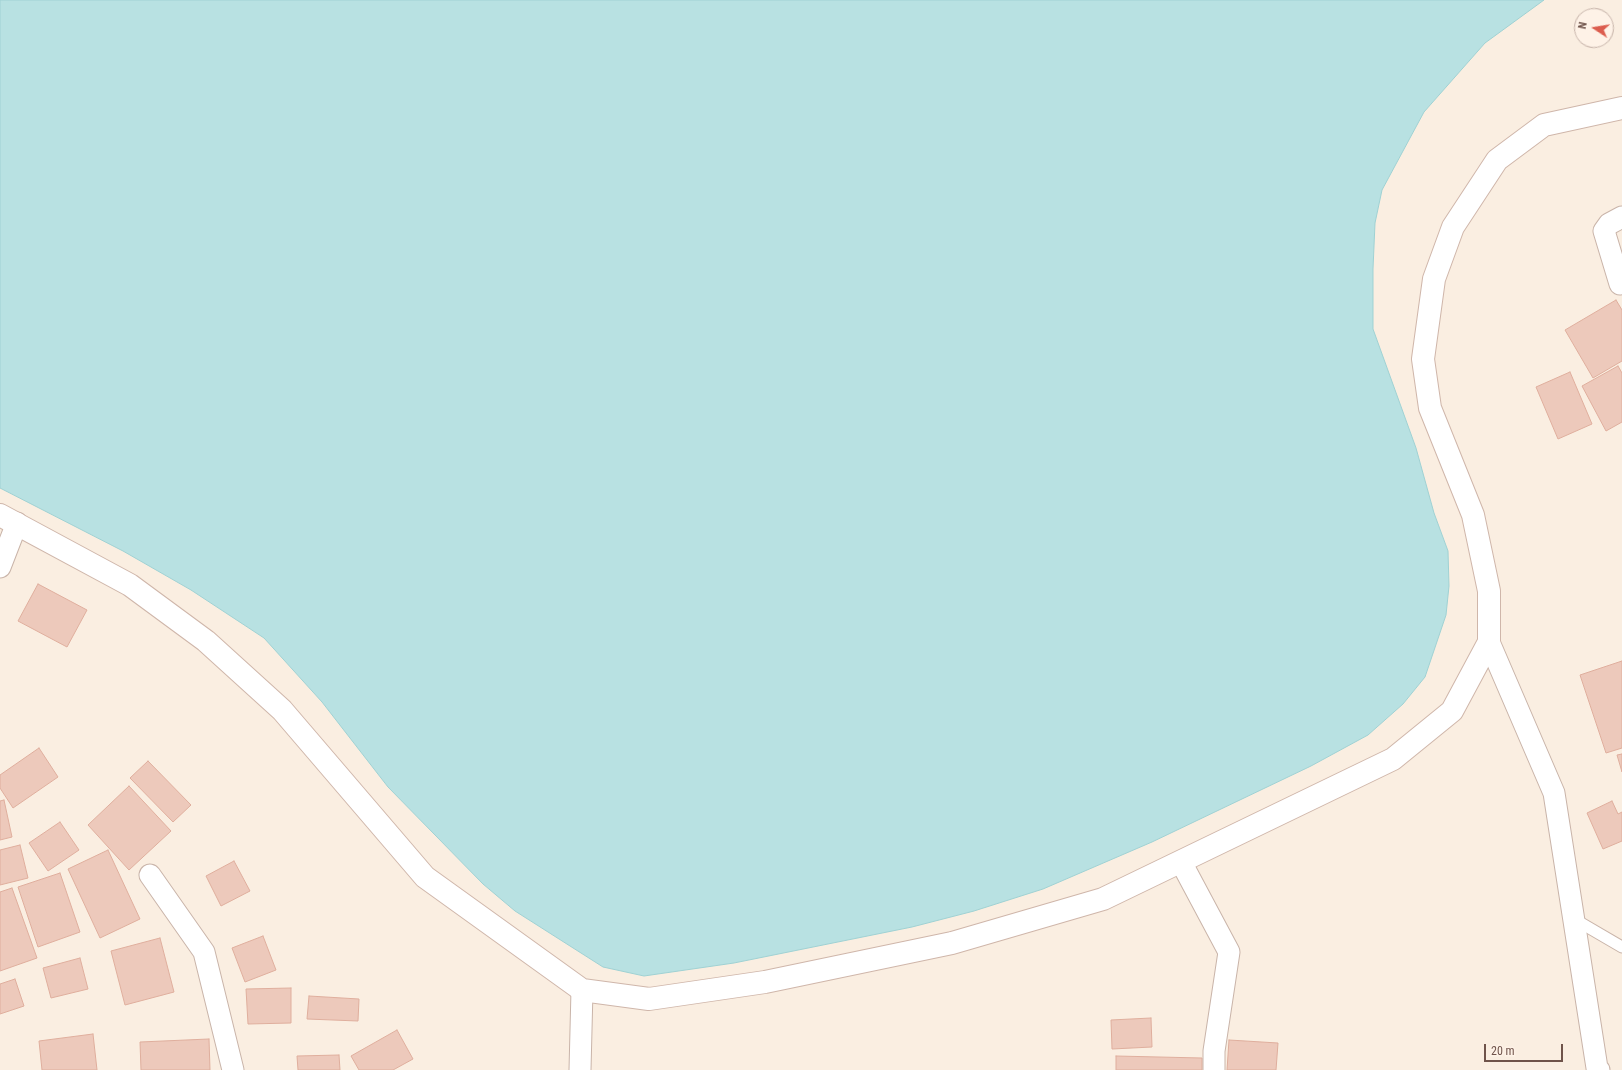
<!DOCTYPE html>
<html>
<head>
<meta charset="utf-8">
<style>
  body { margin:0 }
  #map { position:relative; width:1622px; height:1070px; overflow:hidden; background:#faeee1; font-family:"Roboto Condensed",sans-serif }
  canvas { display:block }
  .north { position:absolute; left:1574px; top:8px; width:40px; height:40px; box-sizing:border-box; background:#fef2e7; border:1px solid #c5b2a8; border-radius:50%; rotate:282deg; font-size:11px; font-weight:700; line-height:16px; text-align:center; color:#6f534a }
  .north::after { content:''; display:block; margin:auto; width:14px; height:18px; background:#dc5d4e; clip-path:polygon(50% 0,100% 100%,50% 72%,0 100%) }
  .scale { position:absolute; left:1484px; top:1044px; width:79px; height:18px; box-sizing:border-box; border:2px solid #6f534a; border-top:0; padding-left:5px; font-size:12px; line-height:14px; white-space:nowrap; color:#6f534a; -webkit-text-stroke:3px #fef2e7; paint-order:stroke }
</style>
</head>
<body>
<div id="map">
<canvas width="1622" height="1070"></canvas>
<div class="north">N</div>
<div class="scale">20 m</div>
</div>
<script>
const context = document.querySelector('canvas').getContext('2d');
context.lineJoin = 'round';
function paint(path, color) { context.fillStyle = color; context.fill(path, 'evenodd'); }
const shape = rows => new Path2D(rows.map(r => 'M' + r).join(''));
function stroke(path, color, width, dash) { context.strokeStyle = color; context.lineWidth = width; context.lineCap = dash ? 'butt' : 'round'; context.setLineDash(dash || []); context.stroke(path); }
const water = shape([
  [0,0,1544,0,1485,43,1424,112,1382,190,1375,223,1373,269,1373,329,1416,448,1434,513,1448,551,1449,586,1446,615,1425,677,1403,704,1368,735,1311,766,1152,842,1043,889,974,911,912,927,734,963,644,976,603,967,515,911,483,884,388,787,322,702,264,638,191,590,123,551,0,488,0,0]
]);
paint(water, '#b8e1e2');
stroke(water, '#9fd1d3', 1);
const building = shape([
  [1616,300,1622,310,1622,361,1593,378,1565,330,1616,300],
  [1618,366,1622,373,1622,422,1606,431,1582,386,1618,366],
  [1570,372,1592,424,1558,439,1536,387,1570,372],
  [38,584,87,610,67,647,18,621,38,584],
  [1622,661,1622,748,1606,753,1580,675,1622,661],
  [39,748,58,777,13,808,0,788,0,775,39,748],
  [1622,754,1622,772,1617,755,1622,754],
  [148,761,191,805,173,822,130,778,148,761],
  [129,786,171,831,129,870,88,825,129,786],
  [4,800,12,837,0,840,0,801,4,800],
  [1612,801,1618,814,1622,812,1622,841,1603,849,1587,813,1612,801],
  [60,822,79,850,48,871,29,843,60,822],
  [20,845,28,878,0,885,0,850,20,845],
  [108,850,140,919,100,938,68,869,108,850],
  [234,861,250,891,221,906,206,876,234,861],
  [60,873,80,932,38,947,18,887,60,873],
  [12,888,37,958,0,971,0,892,12,888],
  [263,936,276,970,245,982,232,948,263,936],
  [160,938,174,992,125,1005,111,951,160,938],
  [80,958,88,989,51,998,43,968,80,958],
  [15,979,24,1006,0,1014,0,984,15,979],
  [291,988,291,1023,248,1024,246,989,291,988],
  [309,996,359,999,358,1021,307,1019,309,996],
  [1151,1018,1152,1047,1112,1049,1111,1020,1151,1018],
  [397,1030,413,1059,393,1070,359,1070,351,1056,397,1030],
  [93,1034,97,1070,42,1070,39,1041,93,1034],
  [209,1039,210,1070,141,1070,140,1042,209,1039],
  [1229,1040,1278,1043,1276,1070,1227,1070,1229,1040],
  [339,1055,340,1070,298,1070,297,1056,339,1055],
  [1116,1056,1202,1058,1202,1070,1116,1070,1116,1056]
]);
paint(building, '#edc9bb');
stroke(building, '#dfae9d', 1);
const service = shape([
  [1574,919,1622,947]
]);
const minor = shape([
  [1620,284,1604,231,1609,224,1622,217],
  [0,567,17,523],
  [1489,642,1554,793,1597,1068,1599,1070],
  [1181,862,1229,952,1214,1051,1214,1070],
  [150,875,204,952,233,1070],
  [580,1070,582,990]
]);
const secondary = shape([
  [0,515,130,585,206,641,282,710,425,877,582,990,649,999,765,982,952,943,1103,899,1393,759,1452,711,1489,642,1489,591,1473,515,1430,408,1423,359,1434,279,1453,227,1497,160,1544,125,1622,108]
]);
stroke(service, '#c9b4a9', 13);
stroke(minor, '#c9b4a9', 23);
stroke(secondary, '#cfb6aa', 24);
stroke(service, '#fff', 11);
stroke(minor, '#fff', 21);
stroke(secondary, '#fff', 22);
</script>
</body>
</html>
